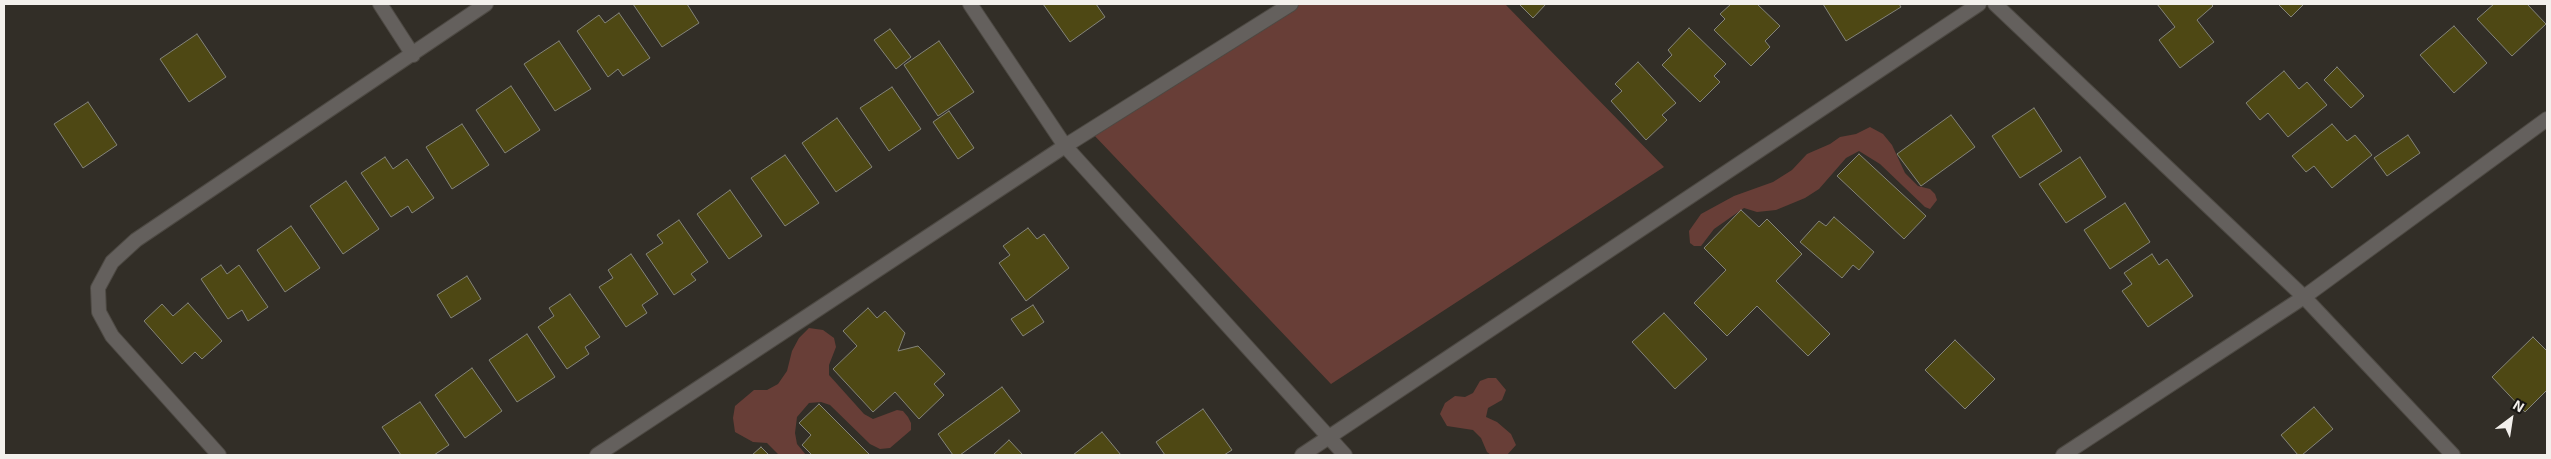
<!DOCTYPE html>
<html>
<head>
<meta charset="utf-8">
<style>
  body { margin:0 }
  #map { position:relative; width:2551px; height:459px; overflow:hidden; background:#322e27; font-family:"Exo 2",sans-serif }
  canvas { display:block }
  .frame { position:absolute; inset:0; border:5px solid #f3f0ec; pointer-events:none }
  .north { position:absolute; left:2486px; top:394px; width:50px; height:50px; -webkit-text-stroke:4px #181613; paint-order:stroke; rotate:31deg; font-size:14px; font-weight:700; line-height:20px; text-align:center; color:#f3f0ec }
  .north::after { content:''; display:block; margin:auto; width:18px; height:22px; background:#f3f0ec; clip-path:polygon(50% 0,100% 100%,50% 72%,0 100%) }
</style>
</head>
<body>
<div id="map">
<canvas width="2551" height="459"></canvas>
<div class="frame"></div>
<div class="north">N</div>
</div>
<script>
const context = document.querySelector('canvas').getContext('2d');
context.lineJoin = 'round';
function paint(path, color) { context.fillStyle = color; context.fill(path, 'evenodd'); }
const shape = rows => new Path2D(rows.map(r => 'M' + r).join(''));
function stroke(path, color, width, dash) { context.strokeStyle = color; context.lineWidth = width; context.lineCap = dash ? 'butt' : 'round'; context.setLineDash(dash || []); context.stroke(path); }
paint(shape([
  [1299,4,1505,4,1664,167,1331,384,1092,133],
  [1870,127,1883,134,1892,145,1905,173,1918,186,1930,189,1935,194,1937,200,1930,209,1925,207,1880,164,1859,151,1846,158,1819,189,1805,198,1776,210,1757,212,1744,208,1714,229,1701,246,1694,246,1690,243,1689,231,1701,214,1734,196,1773,182,1792,170,1807,154,1830,144,1840,137,1856,134],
  [809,328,823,330,834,338,836,347,829,365,829,375,864,414,873,419,897,410,903,411,908,417,911,423,911,430,890,448,880,449,870,444,830,405,821,402,809,403,797,417,795,433,797,444,806,455,779,455,767,443,753,442,735,432,733,418,735,406,754,390,767,390,778,384,787,371,792,351,799,338],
  [1488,378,1496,378,1506,390,1502,400,1488,408,1486,417,1497,422,1511,434,1516,445,1507,455,1491,455,1487,452,1481,438,1473,430,1447,426,1440,414,1445,403,1455,396,1465,397,1473,393,1480,381]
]), '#683e37');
const building = shape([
  [633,4,687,4,699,23,662,47,633,4],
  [1043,4,1096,4,1105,17,1070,42,1043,4],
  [1519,4,1546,4,1533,18,1519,4],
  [1731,4,1757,4,1780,26,1765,41,1770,47,1751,66,1714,30,1725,19,1720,14,1731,4],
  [1823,4,1899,4,1901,7,1846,41,1823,4],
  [2157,4,2211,4,2213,6,2197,20,2214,42,2180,68,2159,40,2175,27,2157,4],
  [2278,4,2304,4,2291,17,2278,4],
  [2494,4,2527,4,2546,24,2512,56,2477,19,2494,4],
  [619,13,650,58,623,76,618,69,608,77,577,31,599,15,605,23,619,13],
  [2454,26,2487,63,2454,93,2420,55,2454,26],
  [1689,28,1726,64,1714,76,1720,82,1700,102,1662,65,1672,55,1668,50,1689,28],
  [890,29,911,57,896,69,874,40,890,29],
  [197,34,226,77,189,102,160,59,197,34],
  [559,41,591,89,555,111,524,64,559,41],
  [939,41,974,92,938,116,904,65,939,41],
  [1638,62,1676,103,1662,115,1667,120,1646,140,1611,101,1622,91,1615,84,1638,62],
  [2337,67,2364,96,2351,108,2324,80,2337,67],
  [2284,71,2299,89,2307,82,2327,105,2288,137,2268,113,2260,120,2246,103,2284,71],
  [511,86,540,130,505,153,476,110,511,86],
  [892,87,921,129,889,151,860,108,892,87],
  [88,102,117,145,83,168,54,124,88,102],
  [2034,108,2062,151,2020,178,1992,136,2034,108],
  [949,111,974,148,958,159,933,122,949,111],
  [1951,115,1975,147,1921,186,1897,154,1951,115],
  [837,118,872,167,836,192,802,143,837,118],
  [462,124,489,165,452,189,426,147,462,124],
  [2332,124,2347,141,2355,135,2372,155,2332,188,2314,166,2306,172,2292,156,2332,124],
  [2408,135,2420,153,2387,176,2374,158,2408,135],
  [1859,154,1926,216,1904,239,1837,176,1859,154],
  [785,155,819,203,785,226,751,178,785,155],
  [385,157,393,169,407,159,434,198,412,213,408,206,391,217,361,173,385,157],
  [2080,157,2106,197,2066,223,2039,184,2080,157],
  [346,181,379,229,343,254,310,206,346,181],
  [730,190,762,236,729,259,697,214,730,190],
  [2125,203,2150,242,2110,269,2084,230,2125,203],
  [1741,210,1759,227,1767,219,1802,254,1776,281,1830,334,1808,356,1757,306,1727,336,1694,303,1726,270,1704,248,1741,210],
  [1834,217,1874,252,1859,270,1853,265,1842,278,1800,242,1819,221,1826,226,1834,217],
  [679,220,708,262,691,274,696,280,674,295,646,254,663,243,657,235,679,220],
  [291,226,320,268,285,292,257,250,291,226],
  [1028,228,1037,239,1044,234,1069,268,1026,301,999,263,1010,255,1003,246,1028,228],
  [631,254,658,294,642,305,647,313,626,327,599,287,613,278,608,270,631,254],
  [2152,254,2159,265,2167,259,2193,296,2148,327,2122,291,2132,284,2124,273,2152,254],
  [221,265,227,274,239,265,268,307,248,321,242,310,228,319,201,279,221,265],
  [467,276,481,299,451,318,437,295,467,276],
  [570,294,600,337,585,347,589,354,567,369,538,327,554,316,549,308,570,294],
  [188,303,222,341,202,359,195,352,182,364,144,321,162,304,173,316,188,303],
  [1033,305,1044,322,1023,336,1011,319,1033,305],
  [868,308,877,318,885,311,905,333,898,351,918,346,945,374,934,384,944,395,919,419,895,392,873,412,833,369,857,346,843,331,868,308],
  [1664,313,1707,359,1675,389,1632,342,1664,313],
  [527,334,555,377,517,402,489,360,527,334],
  [2533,337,2547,351,2547,390,2525,412,2492,377,2533,337],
  [1955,340,1995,379,1965,409,1925,370,1955,340],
  [472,368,502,411,465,438,435,395,472,368],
  [1002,387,1020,411,960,455,953,455,938,434,1002,387],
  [420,402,449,445,434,455,401,455,382,427,420,402],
  [819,404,870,455,812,455,802,445,811,435,799,423,819,404],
  [2314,407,2333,429,2302,455,2298,455,2281,435,2314,407],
  [1203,409,1232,450,1224,455,1165,455,1156,442,1203,409],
  [1102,432,1121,455,1073,455,1102,432],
  [1009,440,1023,455,993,455,1009,440],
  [761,447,769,455,752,455,761,447]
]);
paint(building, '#4e4814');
stroke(building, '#84847a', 1);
const minor = shape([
  [380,4,413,55],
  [970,4,1065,146,1345,455],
  [1995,4,2304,297,2453,455],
  [219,455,112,336,99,312,98,288,112,262,136,240,486,4],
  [597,455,1065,146,1291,4],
  [1302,455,1979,4],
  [2063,455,2304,297,2547,119]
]);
stroke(minor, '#4d4943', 16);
stroke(minor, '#64605d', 14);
</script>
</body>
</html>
